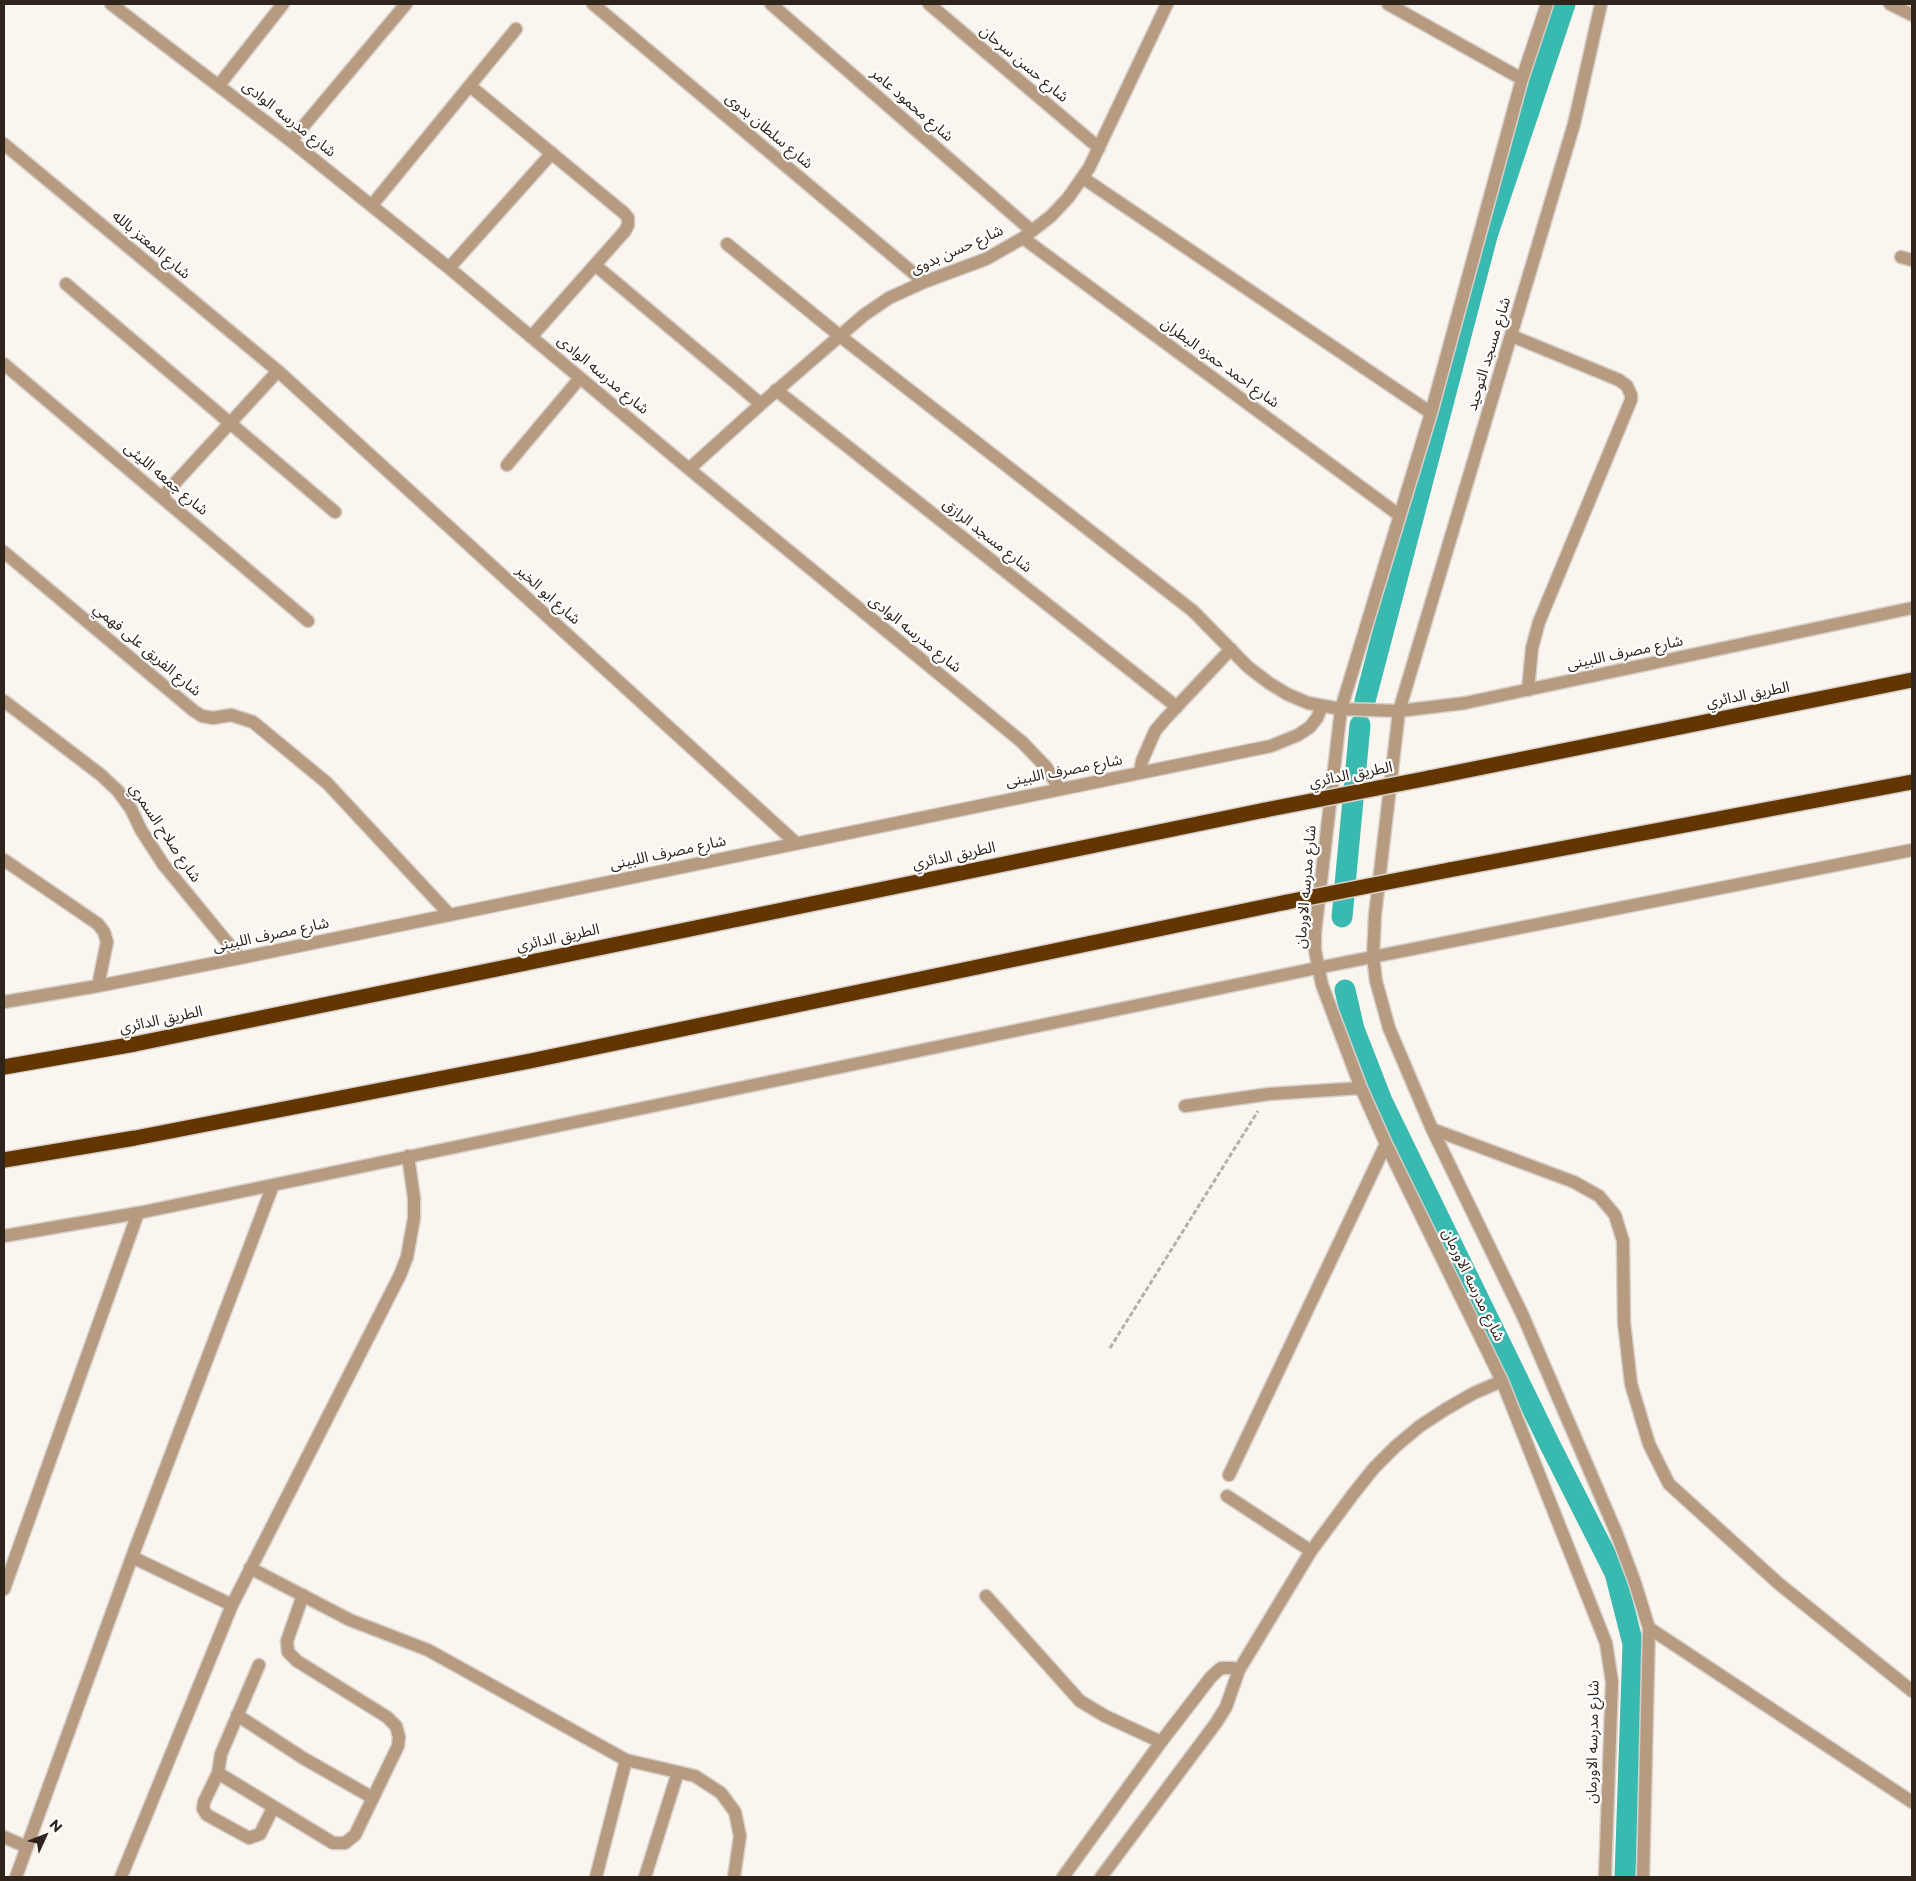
<!DOCTYPE html>
<html>
<head>
<meta charset="utf-8">
<style>
  body { margin:0 }
  #map { position:relative; width:1916px; height:1881px; overflow:hidden; background:#fbf5f0; font-family:Montserrat,sans-serif }
  canvas { display:block }
  .frame { position:absolute; inset:0; border:5px solid #2f251c; pointer-events:none }
  .north { position:absolute; left:20px; top:1811px; width:50px; height:50px; -webkit-text-stroke:4px #fff; paint-order:stroke; rotate:47deg; font-size:14px; font-weight:700; line-height:20px; text-align:center; color:#2f251c }
  .north::after { content:''; display:block; margin:auto; width:18px; height:22px; background:#2f251c; clip-path:polygon(50% 0,100% 100%,50% 72%,0 100%) }
</style>
</head>
<body>
<div id="map">
<canvas width="1916" height="1881"></canvas>
<div class="frame"></div>
<div class="north">N</div>
</div>
<script>
const g = document.querySelector('canvas').getContext('2d');
g.lineJoin = 'round';
const shape = rows => new Path2D(rows.map(r => 'M' + r).join(''));
function strokePath(path, color, width, dash) { g.strokeStyle = color; g.lineWidth = width; g.lineCap = dash ? 'butt' : 'round'; g.setLineDash(dash || []); g.stroke(path); }
function drawText(font, color, halo, rows, align = 'center') {
  g.font = font + ' Montserrat,"Noto Sans Arabic",sans-serif'; g.lineWidth = 4.5; g.setLineDash([]); g.textBaseline = 'middle'; g.strokeStyle = halo; g.fillStyle = color; for (const [text, x, y, turn = 0] of rows) {
    g.save(); g.translate(x, y); g.rotate((+turn || 0) * Math.PI / 180); g.textAlign = isNaN(turn) ? turn : align; if (halo) g.strokeText(text, 0, 0); g.fillText(text, 0, 0); g.restore();
  }
}
strokePath(shape([
  [1365,701,1487,236,1565,4],
  [1342,917,1360,725],
  [1345,990,1354,1029,1382,1101,1550,1445,1615,1573,1633,1644,1625,1877]
]), '#39bab0', 21);
const street = shape([
  [111,4,291,141,449,268,689,469,1022,742,1046,767,1059,788],
  [593,4,924,282],
  [771,4,1032,231],
  [929,4,1099,148],
  [1388,4,1522,79],
  [1547,4,1522,79,1431,413,1341,709,1315,933,1315,950,1322,985,1361,1088,1386,1144,1502,1381,1606,1643,1612,1682,1605,1877],
  [1601,4,1574,124,1399,711,1375,915,1373,956,1376,981,1389,1028,1432,1129,1523,1316,1616,1532,1634,1580,1649,1628,1643,1877],
  [1890,4,1912,15],
  [219,85,283,4],
  [470,86,624,213,628,218,628,225,625,231,531,337],
  [291,141,406,4],
  [4,144,278,371,796,843],
  [1083,178,1431,413],
  [372,205,516,29],
  [1023,238,1399,515],
  [727,244,840,336,1193,611,1248,667,1269,683,1287,694,1308,703,1341,709,1399,711,1465,703,1912,608],
  [1901,257,1912,260],
  [595,265,761,404],
  [449,268,552,153],
  [66,284,335,512],
  [1512,336,1619,380,1627,386,1631,395,1631,400,1539,622,1532,648,1528,690],
  [4,364,308,621],
  [776,390,1177,707],
  [507,465,580,378],
  [689,469,761,404,864,315,889,298,924,282,986,259,1023,238,1051,216,1068,198,1089,168,1167,4],
  [162,497,278,371],
  [4,552,194,711,202,716,213,718,231,715,253,722,327,783,450,915],
  [4,701,101,775,118,791,131,809,141,830,163,864,240,958],
  [1140,772,1142,761,1155,731,1166,718,1231,649],
  [4,860,98,924,104,932,107,942,98,986],
  [4,1002,98,986,240,958,1271,746,1298,735,1310,727,1317,718,1322,706],
  [1185,1106,1269,1094,1361,1088],
  [1432,1129,1574,1182,1599,1196,1615,1215,1623,1241,1624,1322,1631,1384,1649,1444,1669,1484,1778,1583,1912,1691],
  [4,1236,138,1213,1317,968,1912,850],
  [1229,1475,1386,1144],
  [1227,1496,1311,1551],
  [132,1557,232,1605],
  [250,1568,350,1620,428,1650,626,1760,695,1776,721,1793,735,1812,740,1836,734,1877],
  [4,1589,138,1213],
  [986,1596,1080,1701,1105,1716,1161,1742],
  [1649,1628,1912,1802],
  [259,1665,221,1754,218,1773,204,1802,203,1809,207,1815,249,1838,260,1834,273,1808],
  [237,1715,303,1758,373,1798],
  [218,1773,333,1843,345,1843,355,1835,398,1746,399,1737,396,1726,387,1717,297,1661,288,1652,287,1641,303,1595],
  [4,1837,27,1847],
  [16,1877,132,1557,273,1185],
  [121,1877,232,1605,400,1275,407,1257,414,1218,414,1198,408,1156],
  [596,1877,626,1760],
  [645,1877,678,1772],
  [1063,1877,1161,1742,1211,1677,1221,1668,1233,1668,1239,1670],
  [1101,1877,1216,1723,1226,1707,1239,1670,1311,1551,1354,1493,1374,1468,1396,1446,1420,1426,1446,1409,1474,1393,1502,1381]
]);
const highway = shape([
  [1429,778,1912,680],
  [1449,870,1912,782],
  [4,1067,135,1044,1265,810],
  [4,1160,135,1138,530,1061,1287,902]
]);
strokePath(street, '#d6d0ca', 15);
strokePath(highway, '#d6d0ca', 18);
strokePath(shape([
  [1110,1348,1258,1111]
]), '#b6afa9', 3, [5, 2.5]);
strokePath(street, '#b79b81', 12);
strokePath(highway, '#633600', 15);
const highwayBridge = shape([
  [1265,810,1429,778],
  [1287,902,1449,870]
]);
strokePath(highwayBridge, '#d6d0ca', 18, []);
strokePath(highwayBridge, '#633600', 15);
drawText('15px', '#2f251c', '#fff', [
  ["شارع حسن سرحان",1024,64,40],
  ["شارع محمود عامر",912,105,41],
  ["شارع مدرسه الوادى",289,119,38],
  ["شارع سلطان بدوى",769,131,40],
  ["شارع المعتز بالله",151,245,40],
  ["شارع حسن بدوى",957,250,-24],
  ["شارع مسجد التوحيد",1489,354,-73],
  ["شارع احمد حمزه البطران",1220,363,36],
  ["شارع مدرسه الوادى",603,375,40],
  ["شارع جمعه الليثى",166,479,40],
  ["شارع مسجد الرازق",987,536,38],
  ["شارع ابو الخير",548,595,42],
  ["شارع مدرسه الوادى",915,634,39],
  ["شارع الفريق على فهمي",147,650,40],
  ["شارع مصرف اللبينى",1625,653,-12],
  ["الطريق الدائري",1748,695,-11],
  ["شارع مصرف اللبينى",1064,771,-11],
  ["الطريق الدائري",1351,775,-11],
  ["شارع صلاح السمري",165,833,56],
  ["شارع مصرف اللبينى",668,853,-12],
  ["الطريق الدائري",954,856,-12],
  ["شارع مدرسه الاورمان",1306,887,-85],
  ["شارع مصرف اللبينى",271,935,-12],
  ["الطريق الدائري",558,938,-12],
  ["الطريق الدائري",161,1020,-12],
  ["شارع مدرسه الاورمان",1473,1285,64],
  ["شارع مدرسه الاورمان",1593,1742,-89]
]);
</script>
</body>
</html>
